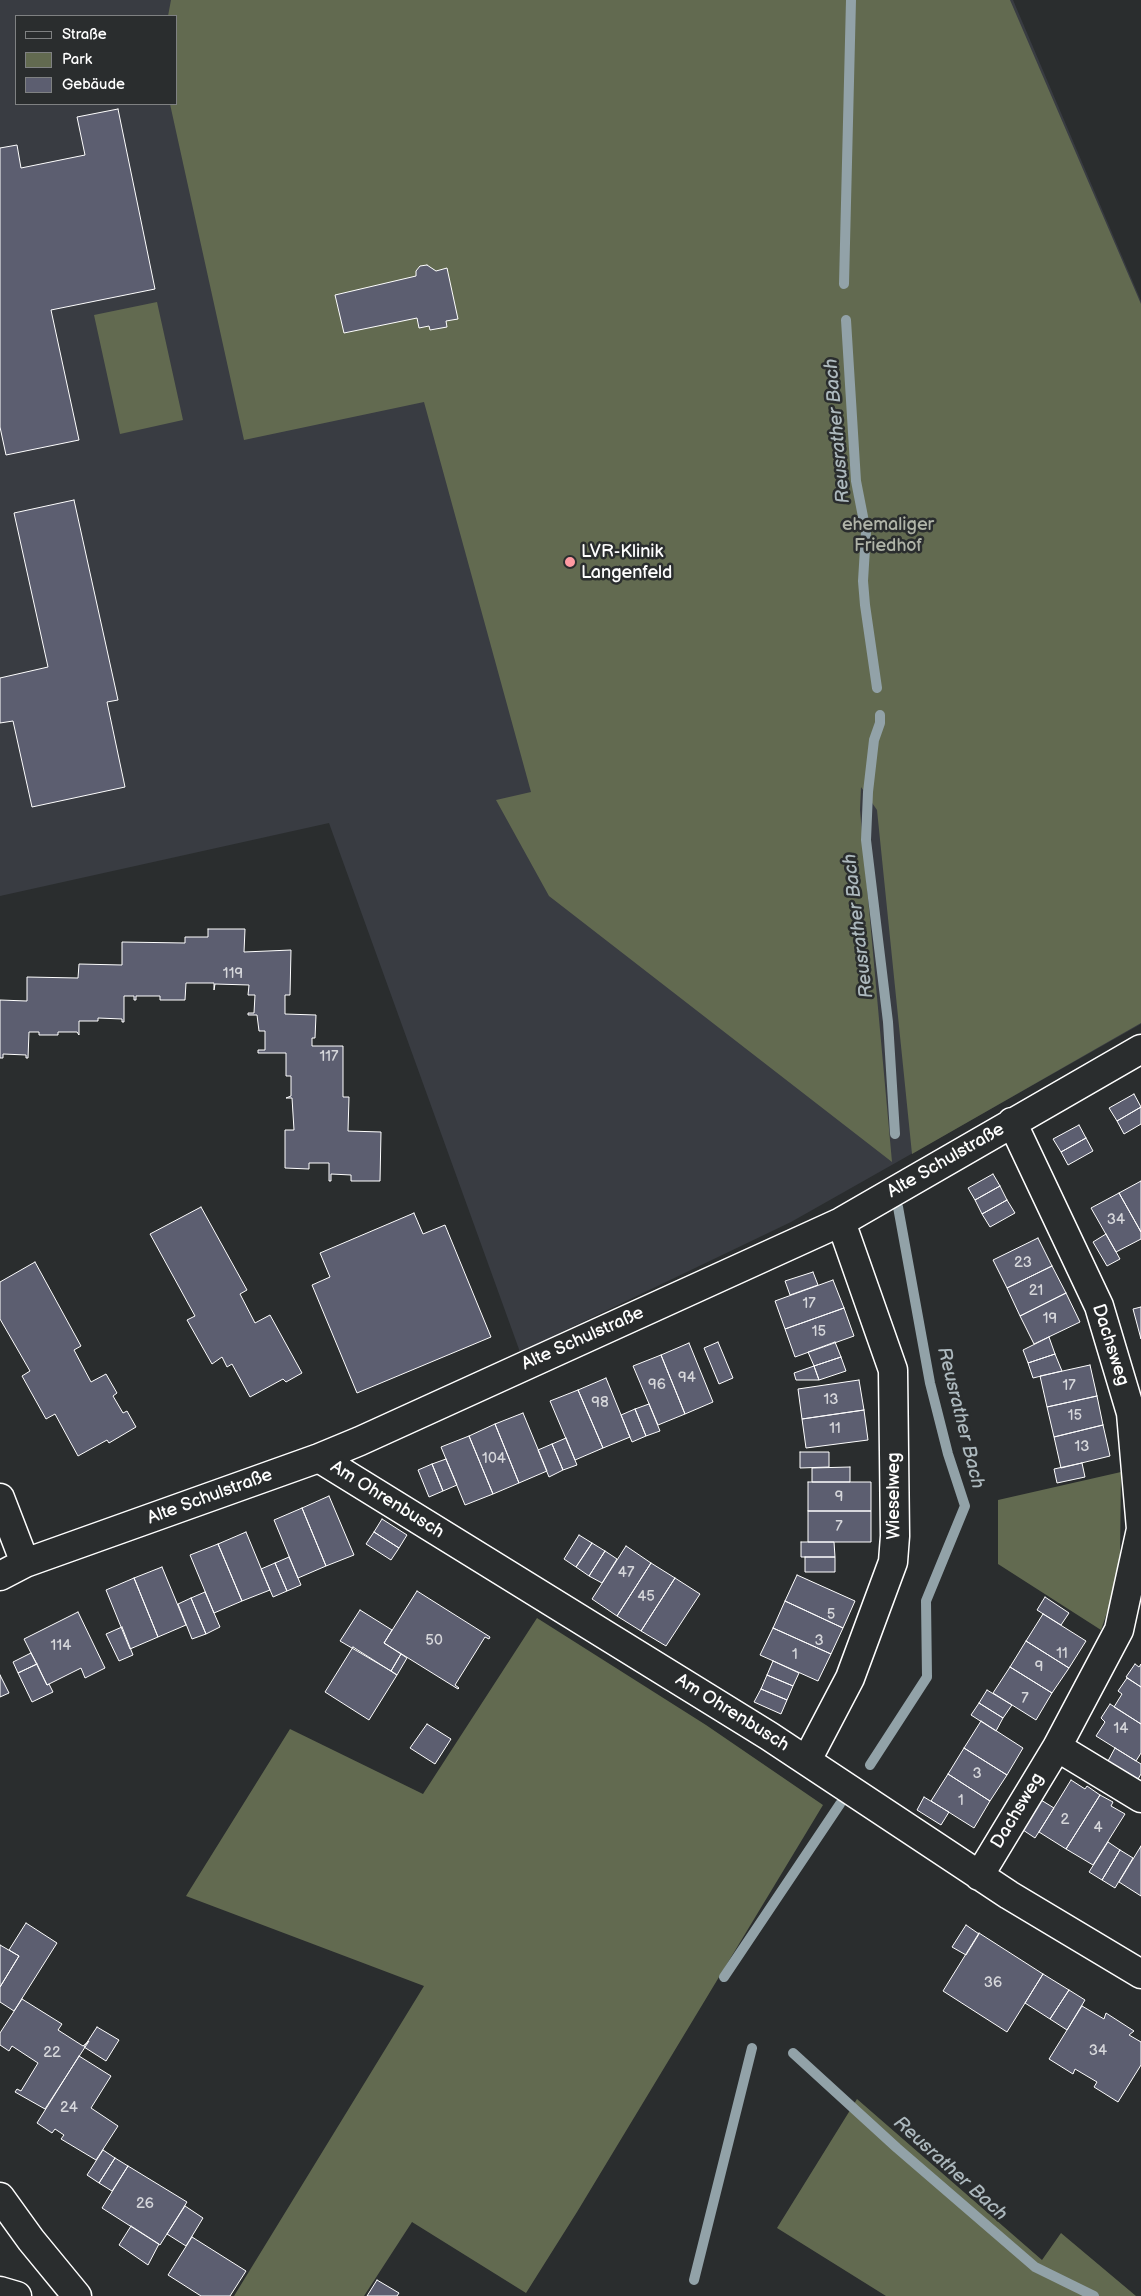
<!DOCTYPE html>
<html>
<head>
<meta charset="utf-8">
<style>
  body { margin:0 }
  #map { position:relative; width:1141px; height:2296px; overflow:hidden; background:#2a2d2e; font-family:"Balsamiq Sans",sans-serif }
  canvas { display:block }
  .legend { position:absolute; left:15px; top:15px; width:162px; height:90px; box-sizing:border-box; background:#2a2d2e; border:1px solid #7f8182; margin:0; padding:6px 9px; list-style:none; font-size:15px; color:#fff }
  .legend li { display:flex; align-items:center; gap:10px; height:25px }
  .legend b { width:25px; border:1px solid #7f8182 }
</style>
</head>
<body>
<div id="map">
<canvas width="1141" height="2296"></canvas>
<ul class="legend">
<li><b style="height:6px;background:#2a2d2e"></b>Straße</li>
<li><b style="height:14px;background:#626a50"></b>Park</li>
<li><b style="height:14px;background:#5c5e70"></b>Gebäude</li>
</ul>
</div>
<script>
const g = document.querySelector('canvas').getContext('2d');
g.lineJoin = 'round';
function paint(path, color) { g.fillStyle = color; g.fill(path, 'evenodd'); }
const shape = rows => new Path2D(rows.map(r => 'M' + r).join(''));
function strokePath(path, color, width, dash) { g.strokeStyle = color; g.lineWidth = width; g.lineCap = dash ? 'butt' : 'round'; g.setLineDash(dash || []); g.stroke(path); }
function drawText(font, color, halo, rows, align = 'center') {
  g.font = font + ' "Balsamiq Sans",sans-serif'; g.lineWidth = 5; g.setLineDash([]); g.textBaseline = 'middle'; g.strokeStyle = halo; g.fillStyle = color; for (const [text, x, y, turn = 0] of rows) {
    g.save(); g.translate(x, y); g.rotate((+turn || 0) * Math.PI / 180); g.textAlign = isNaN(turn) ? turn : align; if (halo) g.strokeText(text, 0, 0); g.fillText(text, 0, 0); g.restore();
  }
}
paint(shape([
  [0,0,1013,0,1141,301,1141,1024,791,1222,520,1352,329,823,0,896],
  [16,16,176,16,176,104,16,104]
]), '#393c42');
paint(shape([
  [171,0,1010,0,1141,304,1141,1023,912,1154,877,810,861,787,860,810,892,1162,549,896,496,800,531,792,424,402,244,440,170,104,176,104,176,16,168,16],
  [157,302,183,420,120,434,94,315],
  [1121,1472,1120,1556,1113,1595,1101,1630,998,1564,998,1500],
  [537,1618,706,1725,823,1805,577,2212,526,2293,412,2222,364,2296,234,2296,424,1986,186,1896,290,1729,423,1794],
  [857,2099,1042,2260,1061,2233,1136,2296,886,2296,777,2228]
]), '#626a50');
strokePath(shape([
  [844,284,851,0],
  [846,320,856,481,866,532,863,581,865,605,877,688],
  [880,715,880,723,874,740,868,792,866,840,888,1022,895,1134],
  [870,1765,927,1677,926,1601,965,1506,948,1454,930,1383,898,1207],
  [724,1977,840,1804],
  [793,2053,897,2148,1035,2267,1094,2296],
  [694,2280,752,2048]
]), '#92a2a8', 10);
const building = shape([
  [118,109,155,289,51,310,79,440,6,455,0,427,0,148,17,145,21,168,85,155,77,117,118,109],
  [427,265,436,271,447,268,458,319,446,321,447,327,430,330,429,326,419,328,417,318,344,333,335,295,416,276,416,271,420,266,427,265],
  [74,500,118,700,107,702,125,787,32,807,13,721,0,723,0,678,48,667,14,513,74,500],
  [208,929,245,929,244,952,291,950,290,995,285,995,285,1014,316,1015,315,1038,312,1038,312,1046,343,1046,343,1097,349,1097,348,1131,381,1132,380,1181,351,1181,351,1175,331,1174,331,1181,329,1181,329,1163,309,1163,309,1169,285,1168,285,1130,294,1130,292,1098,286,1098,291,1096,291,1076,286,1076,286,1053,258,1053,258,1050,265,1050,265,1031,259,1031,257,1015,248,1015,248,1013,254,1013,255,995,248,995,249,985,215,984,214,990,214,983,186,983,185,1000,160,1000,160,996,136,996,136,1000,134,1000,134,996,124,996,124,1022,122,1022,122,1019,98,1018,98,1021,79,1021,79,1035,77,1032,58,1032,58,1035,39,1035,39,1032,29,1032,28,1058,26,1058,26,1055,3,1054,3,1058,0,1058,0,1000,27,1001,27,977,78,978,79,964,122,965,122,942,185,943,185,937,208,937,208,929],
  [1134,1094,1141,1107,1117,1121,1109,1108,1134,1094],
  [1141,1107,1141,1124,1124,1134,1117,1121,1141,1107],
  [1079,1125,1086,1138,1061,1152,1053,1139,1079,1125],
  [1086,1138,1093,1151,1068,1165,1061,1152,1086,1138],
  [993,1174,1000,1186,975,1200,968,1188,993,1174],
  [1141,1181,1141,1232,1119,1193,1141,1181],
  [1000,1186,1007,1200,982,1214,975,1200,1000,1186],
  [1119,1193,1141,1232,1141,1239,1116,1252,1091,1208,1119,1193],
  [1007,1200,1015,1213,990,1227,982,1214,1007,1200],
  [201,1207,247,1290,240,1294,255,1323,270,1315,302,1373,286,1382,283,1379,250,1397,232,1364,227,1367,222,1357,212,1364,187,1320,195,1316,150,1234,201,1207],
  [414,1213,423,1234,445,1225,491,1337,357,1393,312,1285,330,1277,320,1253,414,1213],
  [1106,1234,1120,1259,1107,1266,1093,1242,1106,1234],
  [1038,1238,1052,1266,1007,1288,993,1260,1038,1238],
  [35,1262,81,1346,74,1350,91,1382,106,1374,117,1393,113,1396,123,1413,127,1411,136,1427,109,1443,107,1440,78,1456,55,1414,46,1419,22,1376,30,1371,0,1319,0,1282,35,1262],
  [1052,1266,1066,1293,1020,1316,1007,1288,1052,1266],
  [813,1272,818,1285,790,1295,785,1281,813,1272],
  [833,1280,844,1308,785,1329,775,1301,833,1280],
  [1066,1293,1080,1322,1034,1344,1020,1316,1066,1293],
  [1141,1307,1141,1339,1133,1309,1141,1307],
  [844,1308,854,1336,795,1357,785,1329,844,1308],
  [1049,1337,1055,1354,1028,1363,1023,1350,1049,1337],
  [718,1342,733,1378,719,1384,704,1348,718,1342],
  [835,1342,841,1357,814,1366,808,1352,835,1342],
  [689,1343,713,1402,685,1414,661,1355,689,1343],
  [1055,1354,1062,1371,1033,1378,1028,1363,1055,1354],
  [661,1355,685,1414,658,1425,633,1366,661,1355],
  [841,1357,846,1371,819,1380,814,1366,841,1357],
  [1090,1365,1097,1396,1047,1407,1040,1376,1090,1365],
  [814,1366,819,1380,796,1380,794,1373,814,1366],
  [606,1378,630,1437,603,1448,578,1390,606,1378],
  [859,1380,864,1410,802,1419,798,1389,859,1380],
  [578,1390,603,1448,575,1460,550,1401,578,1390],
  [1097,1396,1103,1425,1054,1437,1047,1407,1097,1396],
  [649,1404,660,1431,646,1436,635,1409,649,1404],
  [635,1409,646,1436,632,1442,621,1415,635,1409],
  [864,1410,868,1440,806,1448,802,1419,864,1410],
  [523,1413,547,1471,519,1483,495,1424,523,1413],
  [495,1424,519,1483,493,1494,469,1436,495,1424],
  [1103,1425,1110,1456,1061,1468,1054,1437,1103,1425],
  [469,1436,493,1494,465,1505,441,1447,469,1436],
  [566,1438,577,1465,563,1470,552,1444,566,1438],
  [552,1444,563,1470,549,1477,538,1450,552,1444],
  [800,1452,829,1452,829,1467,800,1468,800,1452],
  [446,1459,457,1485,443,1491,432,1464,446,1459],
  [1082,1463,1085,1477,1057,1483,1054,1469,1082,1463],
  [432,1464,443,1491,429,1497,418,1470,432,1464],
  [850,1467,850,1482,812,1482,812,1468,850,1467],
  [808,1482,871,1482,871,1511,808,1511,808,1482],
  [329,1496,354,1555,326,1566,302,1508,329,1496],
  [302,1508,326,1566,298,1578,274,1520,302,1508],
  [808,1511,871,1511,871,1542,808,1542,808,1511],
  [382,1519,407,1535,399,1548,374,1532,382,1519],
  [246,1532,270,1590,242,1601,218,1544,246,1532],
  [374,1532,399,1548,391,1560,366,1544,374,1532],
  [579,1535,592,1543,576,1567,564,1559,579,1535],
  [801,1542,834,1542,835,1557,801,1557,801,1542],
  [592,1543,605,1551,589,1576,576,1567,592,1543],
  [218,1544,242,1601,214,1613,190,1555,218,1544],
  [626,1546,651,1563,617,1616,592,1599,626,1546],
  [605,1551,617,1559,602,1583,589,1576,605,1551],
  [289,1557,301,1585,287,1591,275,1563,289,1557],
  [805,1557,835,1557,835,1572,805,1572,805,1557],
  [275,1563,287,1591,273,1597,261,1569,275,1563],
  [651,1563,675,1578,641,1631,617,1616,651,1563],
  [162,1567,186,1625,158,1637,134,1578,162,1567],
  [797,1575,855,1601,843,1628,785,1601,797,1575],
  [134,1578,158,1637,130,1649,106,1590,134,1578],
  [675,1578,700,1594,666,1646,641,1631,675,1578],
  [417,1591,490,1637,489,1639,485,1637,455,1685,459,1688,458,1689,384,1643,417,1591],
  [205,1592,220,1627,206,1634,191,1598,205,1592],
  [1045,1597,1069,1613,1061,1625,1037,1610,1045,1597],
  [191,1598,206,1634,192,1639,178,1604,191,1598],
  [785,1601,843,1628,831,1654,773,1628,785,1601],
  [360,1610,392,1630,384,1643,401,1654,391,1671,340,1641,360,1610],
  [78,1612,105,1668,85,1678,81,1668,47,1685,24,1639,78,1612],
  [1043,1614,1086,1641,1069,1668,1026,1641,1043,1614],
  [122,1627,133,1655,119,1661,106,1634,122,1627],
  [773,1628,831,1654,818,1681,760,1655,773,1628],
  [1026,1641,1069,1668,1052,1693,1010,1667,1026,1641],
  [353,1647,397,1675,369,1720,325,1692,353,1647],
  [31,1653,37,1664,18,1673,13,1662,31,1653],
  [401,1654,407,1658,397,1675,391,1671,401,1654],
  [773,1661,799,1673,793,1686,767,1675,773,1661],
  [37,1664,47,1685,49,1684,53,1692,32,1702,18,1673,37,1664],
  [1135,1664,1139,1667,1141,1664,1141,1687,1126,1677,1135,1664],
  [1010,1667,1052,1693,1036,1720,993,1693,1010,1667],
  [0,1675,9,1693,0,1697,0,1675],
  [767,1675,793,1686,787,1700,761,1689,767,1675],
  [1127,1678,1141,1687,1141,1724,1114,1707,1122,1694,1118,1691,1127,1678],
  [761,1689,787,1700,781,1714,754,1702,761,1689],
  [987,1690,1012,1705,1003,1718,979,1703,987,1690],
  [979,1703,1003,1718,996,1731,971,1715,979,1703],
  [1110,1704,1141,1724,1141,1753,1136,1761,1096,1736,1105,1722,1101,1718,1110,1704],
  [981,1721,1023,1748,1007,1775,964,1748,981,1721],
  [427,1724,451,1739,435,1764,410,1748,427,1724],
  [964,1748,1007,1775,990,1801,948,1774,964,1748],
  [1115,1748,1141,1764,1141,1774,1138,1779,1108,1761,1115,1748],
  [948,1774,990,1801,974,1828,931,1801,948,1774],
  [1071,1780,1085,1789,1087,1786,1100,1795,1066,1849,1039,1832,1071,1780],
  [1100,1795,1113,1802,1111,1806,1125,1814,1093,1865,1066,1849,1100,1795],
  [924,1797,949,1812,941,1825,917,1810,924,1797],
  [1041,1800,1054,1808,1035,1838,1023,1830,1041,1800],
  [1108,1842,1120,1850,1102,1880,1089,1872,1108,1842],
  [1141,1846,1141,1896,1119,1882,1141,1846],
  [1120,1850,1133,1858,1115,1888,1102,1880,1120,1850],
  [26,1923,57,1943,14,2011,0,2002,0,1987,19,1956,9,1950,26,1923],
  [966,1925,979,1934,966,1955,952,1947,966,1925],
  [979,1933,1043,1974,1007,2032,943,1991,979,1933],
  [0,1945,19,1956,0,1987,0,1945],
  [1043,1974,1069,1990,1050,2019,1025,2003,1043,1974],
  [1069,1990,1085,2000,1067,2030,1050,2019,1069,1990],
  [22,1999,62,2024,58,2030,83,2046,89,2041,45,2109,15,2092,17,2089,21,2091,38,2063,12,2046,9,2051,0,2045,0,2033,22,1999],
  [1082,2006,1104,2019,1106,2013,1134,2031,1129,2035,1141,2042,1141,2065,1118,2102,1094,2087,1097,2082,1075,2069,1073,2074,1049,2059,1082,2006],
  [97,2027,119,2040,106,2061,84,2047,97,2027],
  [79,2056,111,2076,91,2108,118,2126,96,2160,61,2139,64,2135,55,2129,52,2133,37,2123,79,2056],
  [103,2150,115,2158,99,2183,87,2175,103,2150],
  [115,2158,128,2166,112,2191,99,2183,115,2158],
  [128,2166,187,2202,160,2245,102,2208,128,2166],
  [185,2206,203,2218,186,2246,167,2234,185,2206],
  [131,2226,159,2244,148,2265,119,2245,131,2226],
  [192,2237,246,2271,230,2296,201,2296,168,2275,192,2237],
  [377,2280,399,2293,397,2296,367,2296,377,2280]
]);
paint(building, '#5c5e70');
strokePath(building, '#fff', 1);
const minor = shape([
  [319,1458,769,1736,1009,1895,1141,1974],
  [0,1498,25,1563],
  [0,1576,25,1563,319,1458,360,1441,841,1222,1141,1049],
  [1057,1747,1141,1798],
  [807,1760,850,1678,893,1562,895,1536,893,1370,841,1222],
  [979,1876,1057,1747,1119,1630,1141,1529,1131,1413,1099,1306,1012,1122],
  [0,2197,31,2240,77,2296],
  [0,2291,17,2296]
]);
strokePath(minor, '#fff', 31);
strokePath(minor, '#2a2d2e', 28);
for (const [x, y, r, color] of [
  [570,562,6,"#ff9aa2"]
]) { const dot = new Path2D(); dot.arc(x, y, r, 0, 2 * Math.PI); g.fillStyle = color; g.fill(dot); strokePath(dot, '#2a2d2e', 2); }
drawText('15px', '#d6d7db', null, [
  ["119",233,974],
  ["117",329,1057],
  ["34",1116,1220],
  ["23",1023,1263],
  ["21",1036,1291],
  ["17",809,1304],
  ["19",1050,1319],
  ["15",819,1332],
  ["94",687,1378],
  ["96",657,1385],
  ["17",1069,1386],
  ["13",831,1400],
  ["98",600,1403],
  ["15",1075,1416],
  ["11",835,1429],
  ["13",1082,1447],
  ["104",494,1459],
  ["9",839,1497],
  ["7",839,1527],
  ["47",626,1573],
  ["45",646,1597],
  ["5",831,1615],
  ["50",434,1641],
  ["3",819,1641],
  ["114",61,1646],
  ["11",1062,1654],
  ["1",795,1655],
  ["9",1039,1667],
  ["7",1025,1699],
  ["14",1121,1729],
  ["3",977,1774],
  ["1",961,1801],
  ["2",1065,1820],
  ["4",1098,1828],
  ["36",993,1983],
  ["34",1098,2051],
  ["22",52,2053],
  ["24",69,2108],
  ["26",145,2204]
]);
drawText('18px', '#b0b4a8', '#2a2d2e', [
  ["ehemaliger",888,525],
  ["Friedhof",888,546]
]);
drawText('18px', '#fff', '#2a2d2e', [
  ["LVR-Klinik",581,552],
  ["Langenfeld",581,573]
], 'left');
drawText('18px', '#fff', '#2a2d2e', [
  ["Alte Schulstraße",946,1161,-30],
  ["Alte Schulstraße",583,1339,-24],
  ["Dachsweg",1110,1345,72],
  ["Wieselweg",894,1496,-90],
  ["Alte Schulstraße",210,1497,-20],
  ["Am Ohrenbusch",387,1500,32],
  ["Am Ohrenbusch",732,1713,32],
  ["Dachsweg",1018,1811,-59]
]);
drawText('italic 19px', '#adb9be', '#2a2d2e', [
  ["Reusrather Bach",838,431,-95],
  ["Reusrather Bach",859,926,-97],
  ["Reusrather Bach",960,1418,76],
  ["Reusrather Bach",950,2169,42]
]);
</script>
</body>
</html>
